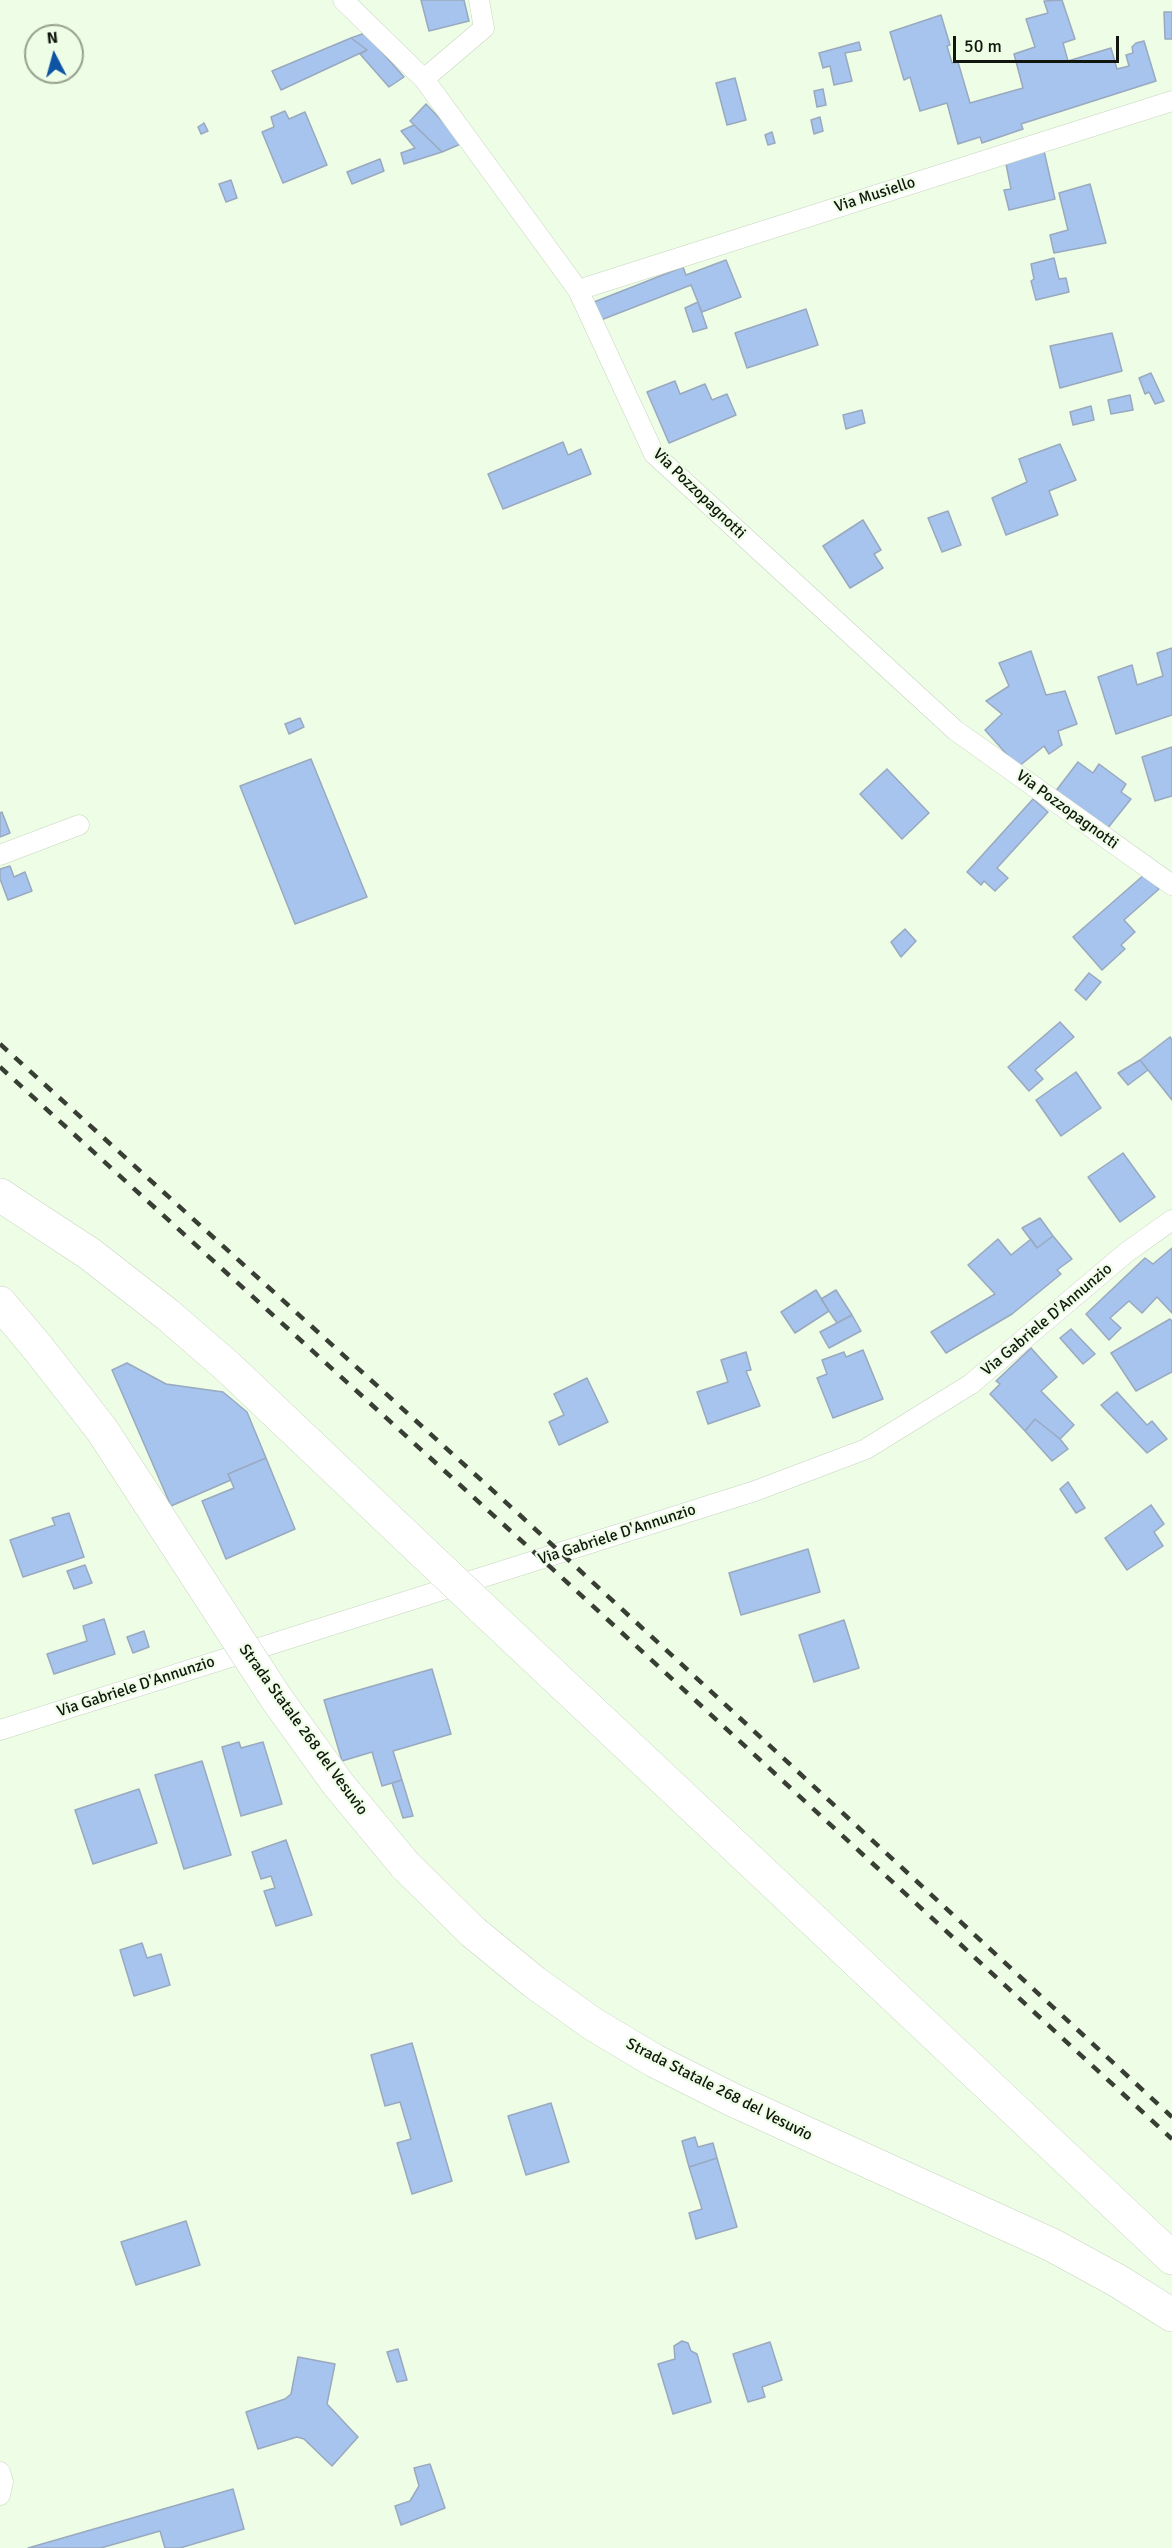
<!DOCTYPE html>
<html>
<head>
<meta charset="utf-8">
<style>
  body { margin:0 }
  #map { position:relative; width:1172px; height:2548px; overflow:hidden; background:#eefde5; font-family:Signika,sans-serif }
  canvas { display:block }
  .north { position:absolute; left:24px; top:24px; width:60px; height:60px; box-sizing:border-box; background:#eefde5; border:2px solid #96a18f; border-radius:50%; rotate:354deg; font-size:16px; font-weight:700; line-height:24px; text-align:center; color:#11160e }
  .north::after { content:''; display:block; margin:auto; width:21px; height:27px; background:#0e54a4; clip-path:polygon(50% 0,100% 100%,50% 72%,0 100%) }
  .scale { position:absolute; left:953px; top:36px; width:166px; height:27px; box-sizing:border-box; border:3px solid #11160e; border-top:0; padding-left:8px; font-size:18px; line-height:21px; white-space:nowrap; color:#11160e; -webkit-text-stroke:4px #eefde5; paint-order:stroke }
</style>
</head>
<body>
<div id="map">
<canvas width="1172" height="2548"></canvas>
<div class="north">N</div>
<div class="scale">50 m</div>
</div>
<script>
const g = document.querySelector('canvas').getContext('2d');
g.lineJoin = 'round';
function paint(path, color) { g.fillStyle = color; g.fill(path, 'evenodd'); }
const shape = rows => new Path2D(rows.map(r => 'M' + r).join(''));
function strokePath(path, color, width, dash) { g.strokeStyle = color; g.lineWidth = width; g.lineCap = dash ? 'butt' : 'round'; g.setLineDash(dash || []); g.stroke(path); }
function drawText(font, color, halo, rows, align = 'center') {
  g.font = font + ' Signika,sans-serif'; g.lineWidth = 4.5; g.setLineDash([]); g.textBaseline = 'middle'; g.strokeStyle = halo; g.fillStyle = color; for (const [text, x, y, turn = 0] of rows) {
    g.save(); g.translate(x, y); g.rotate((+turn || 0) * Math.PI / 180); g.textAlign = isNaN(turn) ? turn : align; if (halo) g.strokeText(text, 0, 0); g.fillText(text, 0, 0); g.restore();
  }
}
const building = shape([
  [421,0,464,0,469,21,429,31,421,0],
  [1062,0,1075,39,1063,43,1068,61,1111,48,1117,69,1129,66,1126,55,1133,53,1132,47,1136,43,1144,41,1156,81,1021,124,1023,129,982,143,980,137,958,144,947,103,920,111,910,77,904,80,890,32,941,15,950,45,947,46,952,63,958,62,970,103,1023,88,1014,54,1035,47,1026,19,1048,13,1044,1,1062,0],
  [1164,12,1172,12,1172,39,1165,39,1164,12],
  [365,33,404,77,389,87,360,54,367,50,351,38,365,33],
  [351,38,367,50,281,90,272,71,351,38],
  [859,42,861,50,845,53,852,81,834,85,830,66,823,68,819,53,859,42],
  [735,78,746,120,727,125,716,83,735,78],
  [823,89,826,105,817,107,814,91,823,89],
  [426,104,463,143,442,152,410,121,426,104],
  [285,111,289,119,305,112,327,165,283,183,262,132,274,127,271,117,285,111],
  [820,117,823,131,814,134,811,120,820,117],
  [204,123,208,131,201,134,198,127,204,123],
  [414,125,442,152,404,164,401,153,415,148,401,131,414,125],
  [772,132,775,143,768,145,765,135,772,132],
  [1042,142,1055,199,1009,210,1004,190,1011,189,1004,154,1042,142],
  [380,159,384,171,352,184,347,172,380,159],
  [231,180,237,198,226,202,219,184,231,180],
  [1090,184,1106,243,1054,253,1050,235,1068,230,1059,193,1090,184],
  [1054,258,1059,279,1066,278,1069,292,1036,300,1031,281,1034,279,1031,264,1054,258],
  [726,260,741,297,702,312,691,285,601,320,594,302,683,267,686,275,726,260],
  [698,302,707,328,693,332,685,308,698,302],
  [806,309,818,345,747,368,735,333,806,309],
  [1112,333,1122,371,1060,388,1050,346,1112,333],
  [1151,373,1164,401,1155,404,1149,392,1145,394,1139,378,1151,373],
  [675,381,680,394,705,384,712,400,727,394,736,415,669,443,647,392,675,381],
  [1130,395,1133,410,1111,414,1108,400,1130,395],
  [1091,406,1094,420,1073,425,1070,412,1091,406],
  [862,410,865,423,846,429,843,415,862,410],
  [563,442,568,455,581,449,591,474,503,509,488,474,563,442],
  [1060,444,1076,480,1049,491,1058,515,1006,535,992,498,1027,482,1019,459,1060,444],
  [948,511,961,545,942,552,928,518,948,511],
  [863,520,881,550,874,554,883,568,850,588,823,546,863,520],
  [1172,648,1172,715,1116,734,1098,677,1132,665,1137,685,1163,676,1157,653,1172,648],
  [1031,651,1046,695,1065,691,1077,724,1058,731,1062,745,1049,754,1044,746,1018,767,985,730,1002,714,986,701,1009,686,999,663,1031,651],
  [300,718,304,727,289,734,285,724,300,718],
  [1172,747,1172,796,1155,801,1142,757,1172,747],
  [311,759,367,897,295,924,240,786,311,759],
  [1078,762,1093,773,1099,764,1126,784,1121,792,1131,799,1107,829,1055,792,1078,762],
  [887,769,929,813,902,839,860,794,887,769],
  [1033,799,1048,812,997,868,1008,878,995,891,984,881,981,885,967,872,1033,799],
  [2,812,10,833,0,837,0,813,2,812],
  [10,866,14,877,25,872,32,891,8,900,0,879,0,869,10,866],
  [1145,874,1159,889,1124,920,1135,932,1121,945,1125,949,1102,970,1073,937,1145,874],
  [905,929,916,941,901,957,891,942,905,929],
  [1089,973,1101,982,1086,1000,1075,990,1089,973],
  [1060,1022,1074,1037,1035,1070,1043,1079,1029,1091,1008,1067,1060,1022],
  [1170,1037,1172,1040,1172,1100,1140,1060,1170,1037],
  [1140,1060,1148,1070,1128,1085,1118,1073,1140,1060],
  [1076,1072,1101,1108,1061,1136,1036,1100,1076,1072],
  [1123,1153,1155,1197,1120,1222,1088,1177,1123,1153],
  [1040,1218,1053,1236,1037,1248,1022,1228,1040,1218],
  [1053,1236,1072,1259,1057,1270,1061,1274,1012,1314,946,1353,931,1332,995,1294,968,1265,998,1239,1011,1255,1031,1239,1037,1248,1053,1236],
  [1172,1248,1172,1313,1157,1297,1142,1313,1129,1301,1110,1318,1121,1328,1109,1340,1086,1314,1145,1258,1153,1264,1172,1248],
  [816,1290,829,1311,795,1333,781,1312,816,1290],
  [836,1290,852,1315,837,1323,821,1299,836,1290],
  [852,1315,861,1331,829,1348,820,1332,852,1315],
  [1170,1319,1172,1321,1172,1372,1136,1391,1111,1353,1170,1319],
  [1071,1329,1095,1354,1083,1364,1060,1338,1071,1329],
  [1031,1348,1057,1377,1041,1391,1074,1425,1060,1439,1035,1419,1025,1431,990,1394,1000,1384,996,1381,1031,1348],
  [863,1350,883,1399,833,1418,817,1378,827,1374,822,1360,844,1352,846,1357,863,1350],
  [746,1352,751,1370,746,1371,760,1406,708,1424,697,1392,728,1382,721,1360,746,1352],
  [127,1363,166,1384,223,1392,247,1412,266,1458,228,1474,231,1480,171,1506,112,1370,127,1363],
  [587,1378,608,1422,559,1445,549,1422,564,1415,554,1394,587,1378],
  [1117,1392,1147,1425,1152,1421,1167,1439,1147,1453,1101,1405,1117,1392],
  [1035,1419,1060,1439,1068,1449,1052,1461,1025,1431,1035,1419],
  [266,1458,295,1529,226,1559,202,1501,234,1488,228,1474,266,1458],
  [1068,1482,1085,1508,1076,1513,1060,1489,1068,1482],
  [1151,1505,1164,1524,1154,1532,1163,1546,1127,1570,1105,1538,1151,1505],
  [69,1513,84,1557,23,1577,10,1540,55,1525,52,1518,69,1513],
  [808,1549,820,1592,741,1615,729,1573,808,1549],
  [85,1565,92,1583,74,1589,67,1571,85,1565],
  [104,1619,115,1654,54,1674,47,1654,87,1641,83,1626,104,1619],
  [844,1620,859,1668,814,1682,799,1635,844,1620],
  [144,1631,149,1647,133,1653,127,1637,144,1631],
  [432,1669,451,1734,393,1751,402,1780,382,1786,372,1752,342,1761,324,1700,432,1669],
  [239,1742,241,1748,263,1742,282,1804,241,1816,222,1747,239,1742],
  [202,1761,231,1855,184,1869,155,1775,202,1761],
  [402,1780,413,1816,403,1818,392,1783,402,1780],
  [139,1789,157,1843,93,1864,75,1810,139,1789],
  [286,1840,312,1915,276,1926,264,1891,275,1888,271,1876,261,1879,252,1852,286,1840],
  [142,1943,147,1958,161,1954,170,1985,134,1996,120,1950,142,1943],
  [412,2043,452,2181,412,2194,397,2143,411,2139,400,2102,385,2106,371,2055,412,2043],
  [551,2103,569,2162,526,2175,508,2116,551,2103],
  [695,2137,698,2147,713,2143,717,2158,689,2167,682,2141,695,2137],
  [717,2158,737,2227,696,2239,689,2213,702,2209,689,2167,717,2158],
  [186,2221,200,2265,136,2285,121,2242,186,2221],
  [682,2341,688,2343,691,2351,697,2354,711,2402,673,2414,658,2364,675,2359,674,2346,682,2341],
  [770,2342,782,2380,762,2387,765,2397,748,2402,733,2354,770,2342],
  [398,2349,407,2380,397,2382,387,2352,398,2349],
  [298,2357,335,2364,327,2404,358,2437,332,2466,304,2439,297,2437,258,2449,246,2412,285,2399,291,2394,298,2357],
  [430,2464,445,2508,401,2525,395,2506,410,2501,419,2486,414,2468,430,2464],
  [233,2489,244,2529,180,2548,165,2548,160,2531,101,2548,28,2548,233,2489]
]);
paint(building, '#a6c4ed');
strokePath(building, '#99a9bf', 1.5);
const minor = shape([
  [343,0,424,79,578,290,654,454,955,730,1172,885],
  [424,79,484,28,479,0],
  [578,290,1172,101],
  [0,855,79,825],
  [0,1730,755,1491,866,1449,971,1384,1127,1252,1172,1220],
  [0,2472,3,2482,0,2495]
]);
const trunk = shape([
  [0,1195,90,1254,168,1315,227,1366,425,1554],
  [0,1303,38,1348],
  [481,1607,1172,2258],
  [405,1865,473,1932,534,1982,593,2024,655,2061,733,2100,1052,2245,1118,2281,1172,2315]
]);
strokePath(minor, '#c6d5be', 21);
strokePath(trunk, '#c6d5be', 34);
strokePath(minor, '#fff', 20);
strokePath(trunk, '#fff', 33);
strokePath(shape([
  [0,1044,522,1517,1172,2117],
  [0,1067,558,1574,1172,2139]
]), '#383e34', 4.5, [10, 10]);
const trunkBridge = shape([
  [38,1348,102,1430,276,1698,338,1784,405,1865],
  [425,1554,481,1607]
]);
strokePath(trunkBridge, '#c6d5be', 34, []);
strokePath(trunkBridge, '#fff', 33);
drawText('16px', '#11160e', '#eefde5', [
  ["Via Musiello",875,195,-18],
  ["Via Pozzopagnotti",699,494,44],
  ["Via Pozzopagnotti",1067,810,36],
  ["Via Gabriele D'Annunzio",1047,1320,-40],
  ["Via Gabriele D'Annunzio",617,1535,-18],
  ["Via Gabriele D'Annunzio",136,1687,-18],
  ["Strada Statale 268 del Vesuvio",303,1730,54],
  ["Strada Statale 268 del Vesuvio",719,2090,27]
]);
</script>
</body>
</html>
